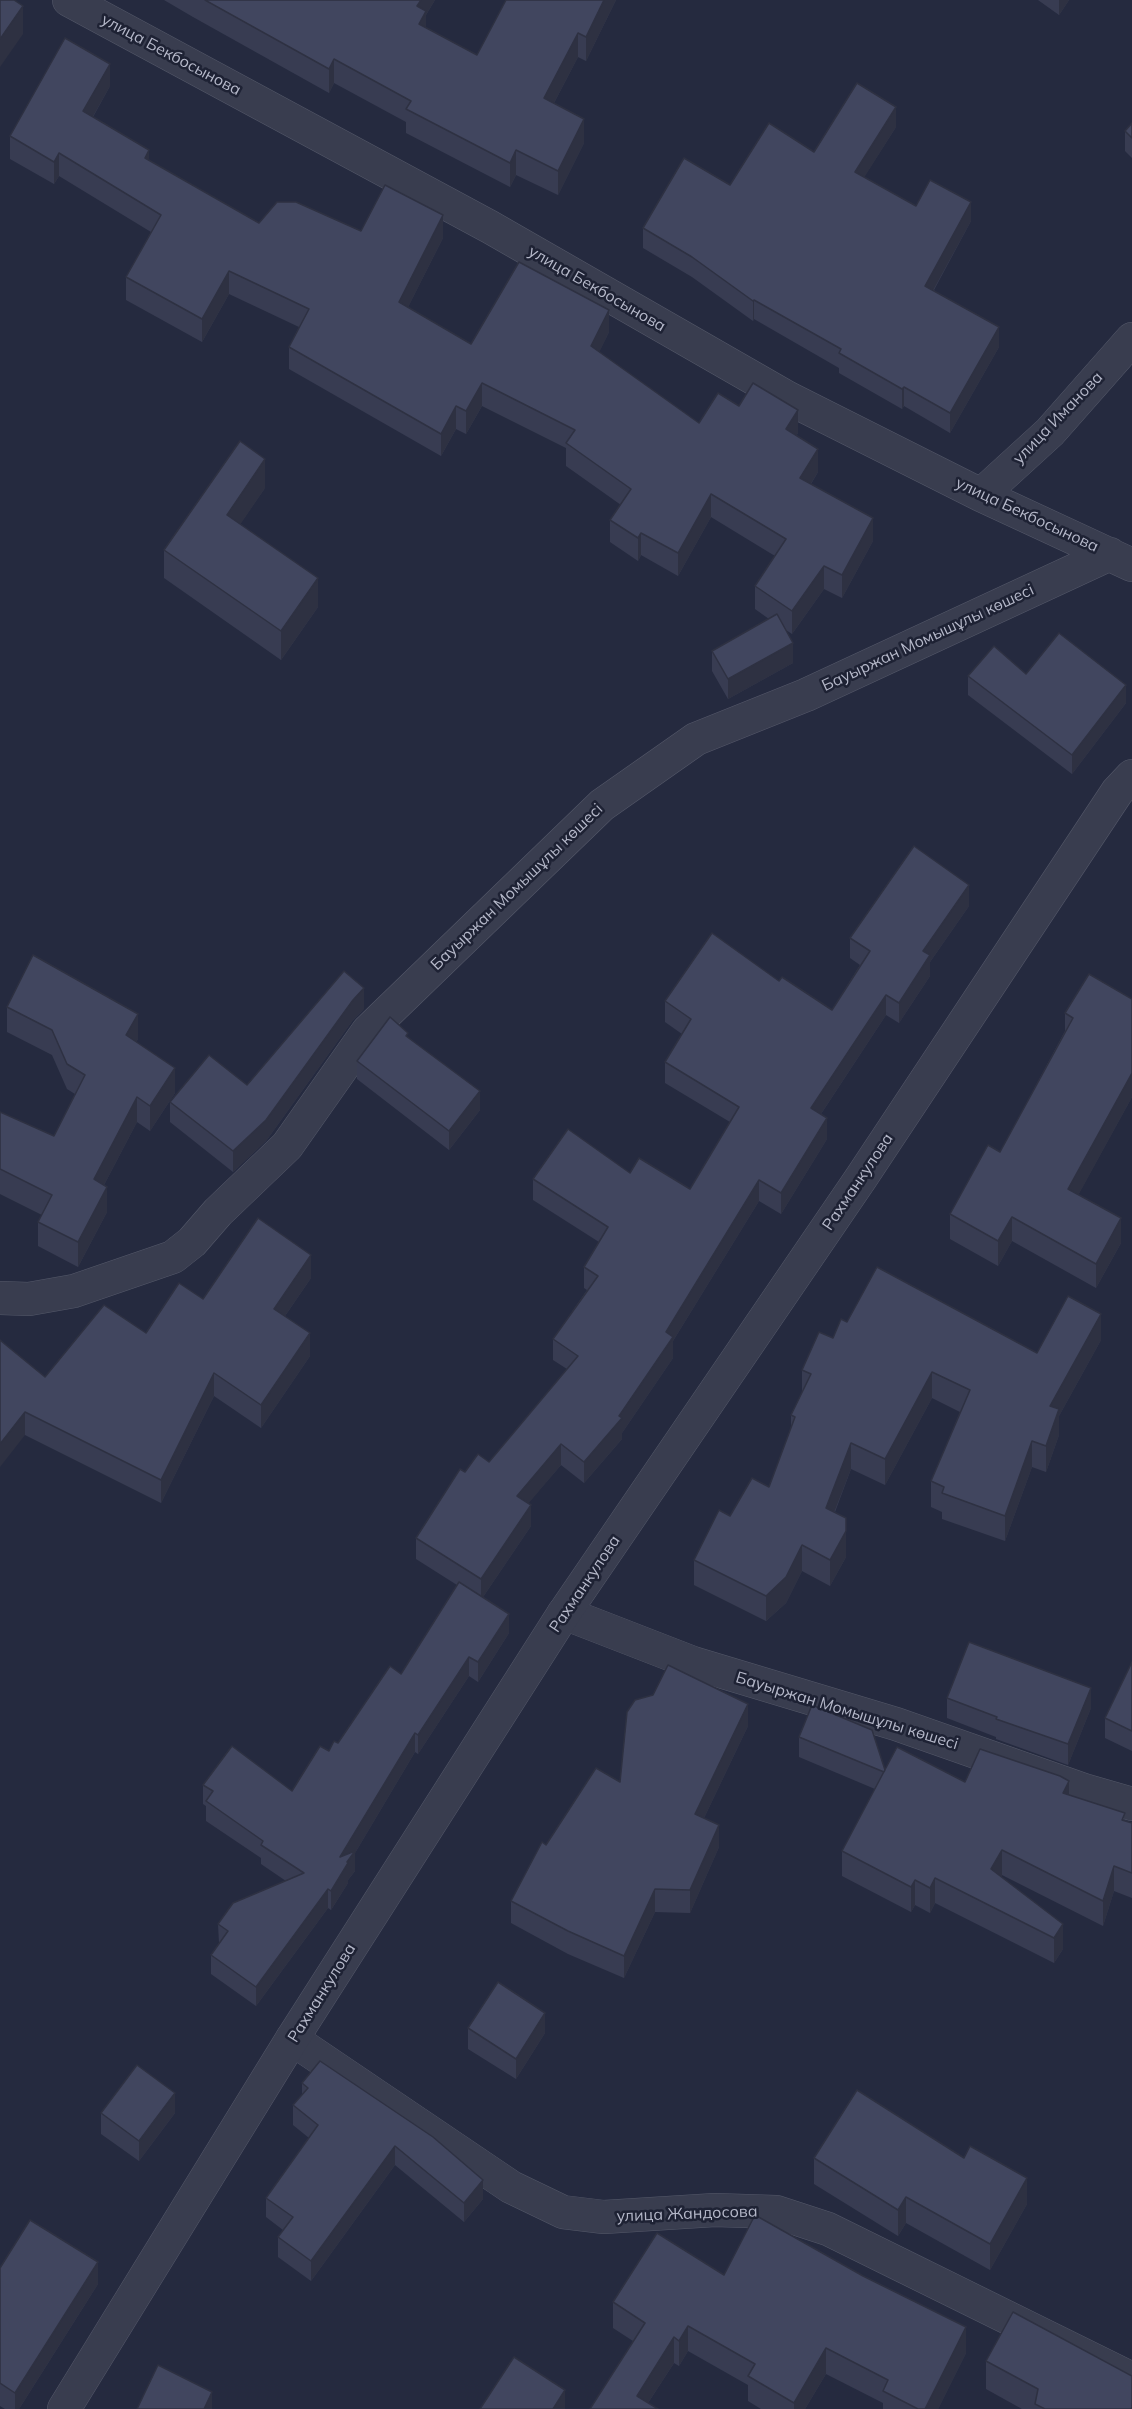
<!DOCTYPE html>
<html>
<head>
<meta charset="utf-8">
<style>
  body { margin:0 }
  canvas { display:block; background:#252a3f }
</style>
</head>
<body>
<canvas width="1132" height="2409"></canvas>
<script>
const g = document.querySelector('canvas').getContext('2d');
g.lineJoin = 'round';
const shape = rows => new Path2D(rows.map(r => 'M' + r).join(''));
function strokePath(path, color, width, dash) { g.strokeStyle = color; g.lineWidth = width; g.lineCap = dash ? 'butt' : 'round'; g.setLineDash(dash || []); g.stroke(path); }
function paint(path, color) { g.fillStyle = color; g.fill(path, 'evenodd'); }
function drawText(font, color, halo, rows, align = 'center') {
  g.font = font + ' Mulish,sans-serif'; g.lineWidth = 5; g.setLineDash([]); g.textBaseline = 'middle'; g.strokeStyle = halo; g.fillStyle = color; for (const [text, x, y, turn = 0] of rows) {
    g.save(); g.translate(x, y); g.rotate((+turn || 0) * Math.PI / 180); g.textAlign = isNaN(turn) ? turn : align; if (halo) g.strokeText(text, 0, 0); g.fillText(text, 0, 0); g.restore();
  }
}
const minor = shape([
  [69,0,490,227,788,398,981,495,1132,565],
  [981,495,1050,432,1132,339],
  [0,1298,29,1299,74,1291,173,1257,192,1242,218,1212,287,1146,368,1031,602,805,696,739,806,695,1110,554],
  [564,1613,693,1663,896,1724,1084,1790,1132,1804],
  [292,2039,511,2187,563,2212,604,2217,715,2210,776,2212,828,2229,1132,2379]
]);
const tertiary = shape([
  [64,2409,292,2039,564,1613,861,1178,1117,792,1132,776]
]);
strokePath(minor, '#545869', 34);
strokePath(tertiary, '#545869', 34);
strokePath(minor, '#393d4f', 33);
strokePath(tertiary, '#393d4f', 33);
paint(shape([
  [164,0,435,0,426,15,426,28,477,55,506,0,616,0,586,61,578,57,554,103,584,143,558,195,516,175,510,187,406,133,406,122,334,83,329,93,193,17],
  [1038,0,1069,0,1059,15],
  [110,86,93,117,149,160,259,223,443,238,408,307,471,344,609,332,599,352,699,423,739,406,798,433,796,436,818,472,811,484,873,541,842,598,824,589,792,634,786,630,793,663,728,699,712,671,712,651,769,619,755,609,755,586,775,556,711,517,678,576,641,555,638,561,610,542,610,520,621,505,566,466,566,448,482,406,466,434,456,429,441,456,289,369,289,347,299,327,229,294,202,342,126,300,126,277,151,232,59,176,54,184,10,159,10,136],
  [1132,123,1132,158,1125,151,1125,131],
  [896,127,864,177,916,206,971,221,934,290,999,347,950,433,904,406,902,409,839,373,839,368,754,319,753,321,692,277,643,248,643,228,730,185,814,152],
  [265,488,240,524,318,607,281,660,164,578,164,550],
  [1026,674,1126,703,1072,774,968,695,968,676],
  [969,906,930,962,930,976,899,1023,886,1015,821,1114,827,1139,781,1214,759,1201,673,1341,673,1358,622,1433,622,1439,584,1483,561,1465,528,1503,531,1526,483,1597,509,1633,478,1682,469,1676,418,1754,415,1752,355,1853,355,1871,348,1880,348,1883,331,1910,328,1908,256,2006,211,1974,211,1955,219,1943,218,1924,286,1881,261,1864,261,1858,206,1821,206,1806,203,1804,203,1785,292,1791,329,1751,338,1743,401,1674,457,1585,416,1559,416,1538,465,1472,489,1462,567,1369,553,1360,553,1339,587,1290,584,1288,584,1267,599,1242,533,1200,533,1179,630,1173,690,1189,730,1122,665,1083,665,1062,682,1034,665,1022,665,1001,779,981,832,1010,860,965,850,958,850,938],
  [1132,999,1132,1097,1078,1195,1121,1243,1096,1288,1012,1241,998,1266,950,1239,950,1214,1000,1152,1065,1031,1065,1013],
  [7,1007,138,1039,136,1042,175,1093,150,1131,137,1122,104,1185,107,1212,78,1267,38,1246,38,1222,42,1215,0,1194,0,1112,54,1136,75,1094,67,1089,52,1055,7,1032],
  [364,1009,353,1020,266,1141,233,1172,170,1122,170,1102,247,1085],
  [408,1037,480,1110,449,1150,357,1079,357,1061],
  [311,1278,285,1316,310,1356,261,1428,214,1396,161,1503,25,1435,0,1340,45,1377,146,1333,203,1299],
  [847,1322,1037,1353,1101,1340,1059,1416,1059,1435,1046,1472,1032,1467,1005,1541,942,1519,942,1512,931,1507,931,1481,960,1412,932,1398,885,1485,851,1469,835,1512,846,1557,830,1586,802,1571,786,1603,766,1621,694,1585,694,1560,730,1516,769,1487,791,1427,791,1415,802,1394,802,1370],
  [1132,1662,1132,1751,1105,1738,1105,1718],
  [947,1698,1091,1708,1068,1765,996,1739,996,1737,947,1718],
  [748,1726,704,1818,719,1847,690,1913,655,1912,624,1978,568,1954,511,1923,511,1901,546,1845,620,1782],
  [799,1737,885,1770,965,1782,1069,1795,1132,1823,1132,1898,1114,1891,1103,1926,1002,1875,1001,1877,1063,1949,1054,1963,935,1903,930,1913,915,1905,911,1912,842,1876,842,1851,875,1789,799,1757],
  [468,2028,545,2033,516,2079,468,2049],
  [302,2083,483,2199,464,2222,395,2165,311,2281,278,2257,278,2237,283,2230,266,2217,266,2198,309,2138,293,2125,293,2105,302,2095],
  [101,2113,175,2113,139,2161,101,2134],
  [814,2158,1027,2204,990,2270,906,2223,898,2236,814,2184],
  [0,2268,98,2284,19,2409,5,2409,0,2406],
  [724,2275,966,2353,938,2409,883,2409,883,2403,826,2374,805,2409,761,2409,748,2401,748,2385,688,2351,679,2366,674,2363,648,2403,590,2409,633,2341,613,2328,613,2302],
  [986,2361,1132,2409,1022,2409,986,2389]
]), '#383c52');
paint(shape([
  [421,0,435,0,426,15,426,35,419,49,417,6],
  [604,0,616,0,586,61,586,37],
  [1059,0,1069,0,1059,15],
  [23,6,23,34,0,67,0,39],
  [578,33,578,57,544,122,544,98],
  [334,59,334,83,329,93,329,69],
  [110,64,110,86,83,134,83,111],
  [896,107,896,127,855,192,855,172],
  [584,119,584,143,558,195,558,171],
  [149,150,149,173,145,158],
  [516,150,516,175,510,187,510,163],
  [59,153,59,176,54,184,54,162],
  [971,202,971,221,925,305,925,286],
  [443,215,443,238,399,325,399,302],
  [229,271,229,294,202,342,202,319],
  [754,300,754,319,753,321,753,301],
  [609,310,609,332,591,369,591,346],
  [999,327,999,347,950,433,950,413],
  [482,383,482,406,466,434,466,411],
  [904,387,904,406,902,409,902,389],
  [456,406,456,429,441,456,441,434],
  [798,410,798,433,786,452,786,429],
  [818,449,818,472,800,501,800,478],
  [265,459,265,488,227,544,227,515],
  [711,494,711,517,678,576,678,553],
  [873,518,873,541,842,598,842,575],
  [641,533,641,555,638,561,638,538],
  [824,566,824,589,792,634,792,611],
  [318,578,318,607,281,660,281,631],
  [793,643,793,663,728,699,728,679],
  [1126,685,1126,703,1072,774,1072,755],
  [969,885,969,906,930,962,930,976,899,1023,899,1003,923,951],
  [364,988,364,1009,353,1020,266,1141,233,1172,233,1151,353,1000],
  [886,995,886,1015,811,1129,811,1108],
  [138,1014,138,1039,126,1060,126,1035],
  [175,1068,175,1093,150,1131,150,1106],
  [1132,1073,1132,1097,1068,1214,1068,1189],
  [480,1091,480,1110,449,1150,449,1131],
  [137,1097,137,1122,94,1204,94,1179],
  [827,1118,827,1139,781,1214,781,1193],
  [759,1180,759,1201,673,1341,673,1358,622,1433,622,1439,584,1483,584,1462,619,1416,666,1332],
  [107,1187,107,1212,78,1267,78,1242],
  [1012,1217,1012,1241,998,1266,998,1241],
  [1121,1218,1121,1243,1096,1288,1096,1264],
  [311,1255,311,1278,274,1332,274,1309],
  [1101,1314,1101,1340,1059,1416,1059,1435,1046,1472,1046,1446,1050,1406],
  [310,1333,310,1356,261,1428,261,1405],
  [932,1372,932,1398,885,1485,885,1459],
  [214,1373,214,1396,161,1503,161,1480],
  [25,1412,25,1435,0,1467,0,1444],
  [1032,1441,1032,1467,1005,1541,1005,1516],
  [851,1443,851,1469,826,1533,826,1508],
  [561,1444,561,1465,517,1517,517,1496],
  [531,1505,531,1526,481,1600,481,1579],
  [846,1531,846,1557,830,1586,830,1560],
  [802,1545,802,1571,786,1603,766,1621,766,1596],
  [509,1614,509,1633,478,1682,478,1662],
  [469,1657,469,1676,418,1754,418,1735],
  [1091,1688,1091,1708,1068,1765,1068,1744],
  [748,1704,748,1726,695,1837,695,1814],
  [415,1733,415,1752,355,1853,355,1871,348,1880,348,1883,331,1910,331,1891,340,1857],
  [1069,1781,1069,1806,1063,1793],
  [719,1825,719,1847,690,1913,690,1890],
  [1002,1850,1002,1875,991,1894,991,1869],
  [1114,1866,1114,1891,1103,1926,1103,1901],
  [935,1878,935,1903,930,1913,930,1888],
  [915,1880,915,1905,911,1912,911,1887],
  [328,1889,328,1908,256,2006,256,1987],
  [655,1889,655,1912,624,1978,624,1956],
  [1063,1924,1063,1949,1054,1963,1054,1938],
  [545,2013,545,2033,516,2079,516,2059],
  [175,2093,175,2113,139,2161,139,2141],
  [395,2146,395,2165,311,2281,311,2261],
  [1027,2178,1027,2204,990,2270,990,2244],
  [483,2180,483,2199,464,2222,464,2203],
  [906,2197,906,2223,898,2236,898,2210],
  [98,2262,98,2284,19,2409,15,2409,15,2393],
  [688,2326,688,2351,679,2366,679,2341],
  [966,2327,966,2353,938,2409,925,2409],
  [674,2337,674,2363,644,2409,637,2396],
  [826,2348,826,2374,805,2409,794,2409,794,2403],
  [565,2390,565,2409,553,2409],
  [212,2392,212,2409,204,2409]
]), '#2e3142');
const building = shape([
  [0,0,14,0,23,6,0,39,0,0],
  [205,0,421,0,417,6,426,11,419,24,477,55,506,0,604,0,586,37,578,33,544,98,584,119,558,171,516,150,510,163,406,109,411,101,334,59,329,69,205,0],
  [65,38,110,64,83,111,149,150,145,158,259,223,277,202,296,202,361,231,385,185,443,215,399,302,471,344,519,262,609,310,591,346,699,423,718,393,739,406,753,383,798,410,786,429,818,449,800,478,873,518,842,575,824,566,792,611,755,586,786,539,711,494,678,553,641,533,638,538,610,520,631,489,566,443,575,430,482,383,466,411,456,406,441,434,289,347,309,309,229,271,202,319,126,277,161,215,59,153,54,162,10,136,65,38],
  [857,83,896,107,855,172,916,206,930,180,971,202,925,286,999,327,950,413,904,387,902,389,839,353,841,349,754,300,753,301,692,257,643,228,684,158,730,185,769,123,814,152,857,83],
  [1132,123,1132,138,1125,131,1132,123],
  [240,441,265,459,227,515,318,578,281,631,164,550,240,441],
  [777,614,793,643,728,679,712,651,777,614],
  [1059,633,1126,685,1072,755,968,676,994,646,1026,674,1059,633],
  [914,846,969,885,923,951,930,955,899,1003,886,995,811,1108,827,1118,781,1193,759,1180,666,1332,673,1337,619,1416,622,1418,584,1462,561,1444,517,1496,531,1505,481,1579,416,1538,460,1469,465,1472,478,1454,489,1462,578,1356,553,1339,598,1276,584,1267,608,1227,533,1179,568,1129,630,1173,639,1158,690,1189,739,1107,665,1062,691,1019,665,1001,712,933,779,981,782,977,832,1010,870,951,850,938,914,846],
  [33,955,138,1014,126,1035,175,1068,150,1106,137,1097,94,1179,107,1187,78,1242,38,1222,52,1195,0,1169,0,1112,54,1136,85,1075,67,1064,52,1030,7,1007,33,955],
  [344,971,364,988,353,1000,266,1120,233,1151,170,1102,209,1055,247,1085,344,971],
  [1089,974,1132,999,1132,1073,1068,1189,1121,1218,1096,1264,1012,1217,998,1241,950,1214,988,1145,1000,1152,1073,1018,1065,1013,1089,974],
  [390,1017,408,1033,406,1036,480,1091,449,1131,357,1061,390,1017],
  [258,1218,311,1255,274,1309,310,1333,261,1405,214,1373,161,1480,25,1412,0,1444,0,1340,45,1377,104,1305,146,1333,179,1283,203,1299,258,1218],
  [877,1267,1037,1353,1068,1296,1101,1314,1050,1406,1059,1409,1046,1446,1032,1441,1005,1516,942,1493,944,1487,931,1481,970,1390,932,1372,885,1459,851,1443,826,1508,846,1518,846,1531,830,1560,802,1545,786,1577,766,1596,694,1560,719,1510,730,1516,752,1478,769,1487,795,1417,791,1415,811,1374,802,1370,819,1332,833,1338,841,1319,847,1322,877,1267],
  [459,1582,509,1614,478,1662,469,1657,418,1735,415,1733,340,1857,355,1851,347,1862,348,1863,331,1891,328,1889,256,1987,211,1955,228,1931,218,1924,233,1903,304,1873,261,1845,263,1841,206,1801,213,1791,203,1785,232,1746,292,1791,320,1746,329,1751,334,1741,338,1743,390,1666,401,1674,459,1582],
  [969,1642,1091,1688,1068,1744,996,1719,997,1717,947,1698,969,1642],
  [1132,1662,1132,1731,1105,1718,1132,1662],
  [668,1665,748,1704,695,1814,719,1825,690,1890,655,1889,624,1956,568,1931,511,1901,542,1842,546,1845,596,1768,620,1782,627,1712,635,1700,653,1695,668,1665],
  [812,1705,872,1730,885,1770,884,1772,799,1737,812,1705],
  [897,1747,965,1782,980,1749,1060,1776,1069,1781,1063,1793,1125,1813,1122,1820,1132,1823,1132,1873,1114,1866,1103,1901,1002,1850,991,1869,1063,1924,1054,1938,935,1878,930,1888,915,1880,911,1887,842,1851,897,1747],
  [498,1982,545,2013,516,2059,468,2028,498,1982],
  [320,2061,433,2137,483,2180,464,2203,395,2146,311,2261,278,2237,293,2217,266,2198,318,2125,293,2105,308,2088,302,2083,320,2061],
  [137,2065,175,2093,139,2141,101,2113,137,2065],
  [857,2090,964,2158,970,2146,1027,2178,990,2244,906,2197,898,2210,814,2158,857,2090],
  [755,2215,863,2276,966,2327,925,2409,918,2409,883,2391,888,2380,826,2348,794,2403,748,2376,755,2364,688,2326,679,2341,674,2337,637,2396,658,2409,590,2409,645,2323,613,2302,657,2233,724,2275,755,2215],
  [30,2220,98,2262,15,2393,0,2383,0,2268,30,2220],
  [1013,2312,1132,2376,1132,2407,1131,2409,1045,2409,1035,2404,1038,2389,986,2361,1013,2312],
  [514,2357,565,2390,553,2409,480,2409,514,2357],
  [158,2365,212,2392,204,2409,137,2409,158,2365]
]);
paint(building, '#41465f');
strokePath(building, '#2e3142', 1.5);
drawText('16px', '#b5b8c9', '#1e2234', [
  ["улица Бекбосынова",171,55,28],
  ["улица Бекбосынова",597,289,30],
  ["улица Иманова",1058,418,-46],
  ["улица Бекбосынова",1027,515,25],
  ["Бауыржан Момышұлы көшесі",928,638,-25],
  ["Бауыржан Момышұлы көшесі",517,887,-44],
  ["Рахманкулова",858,1182,-56],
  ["Рахманкулова",585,1584,-56],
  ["Бауыржан Момышұлы көшесі",847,1711,17],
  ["Рахманкулова",322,1993,-58],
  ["улица Жандосова",687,2214,-2]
]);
</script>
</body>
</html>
